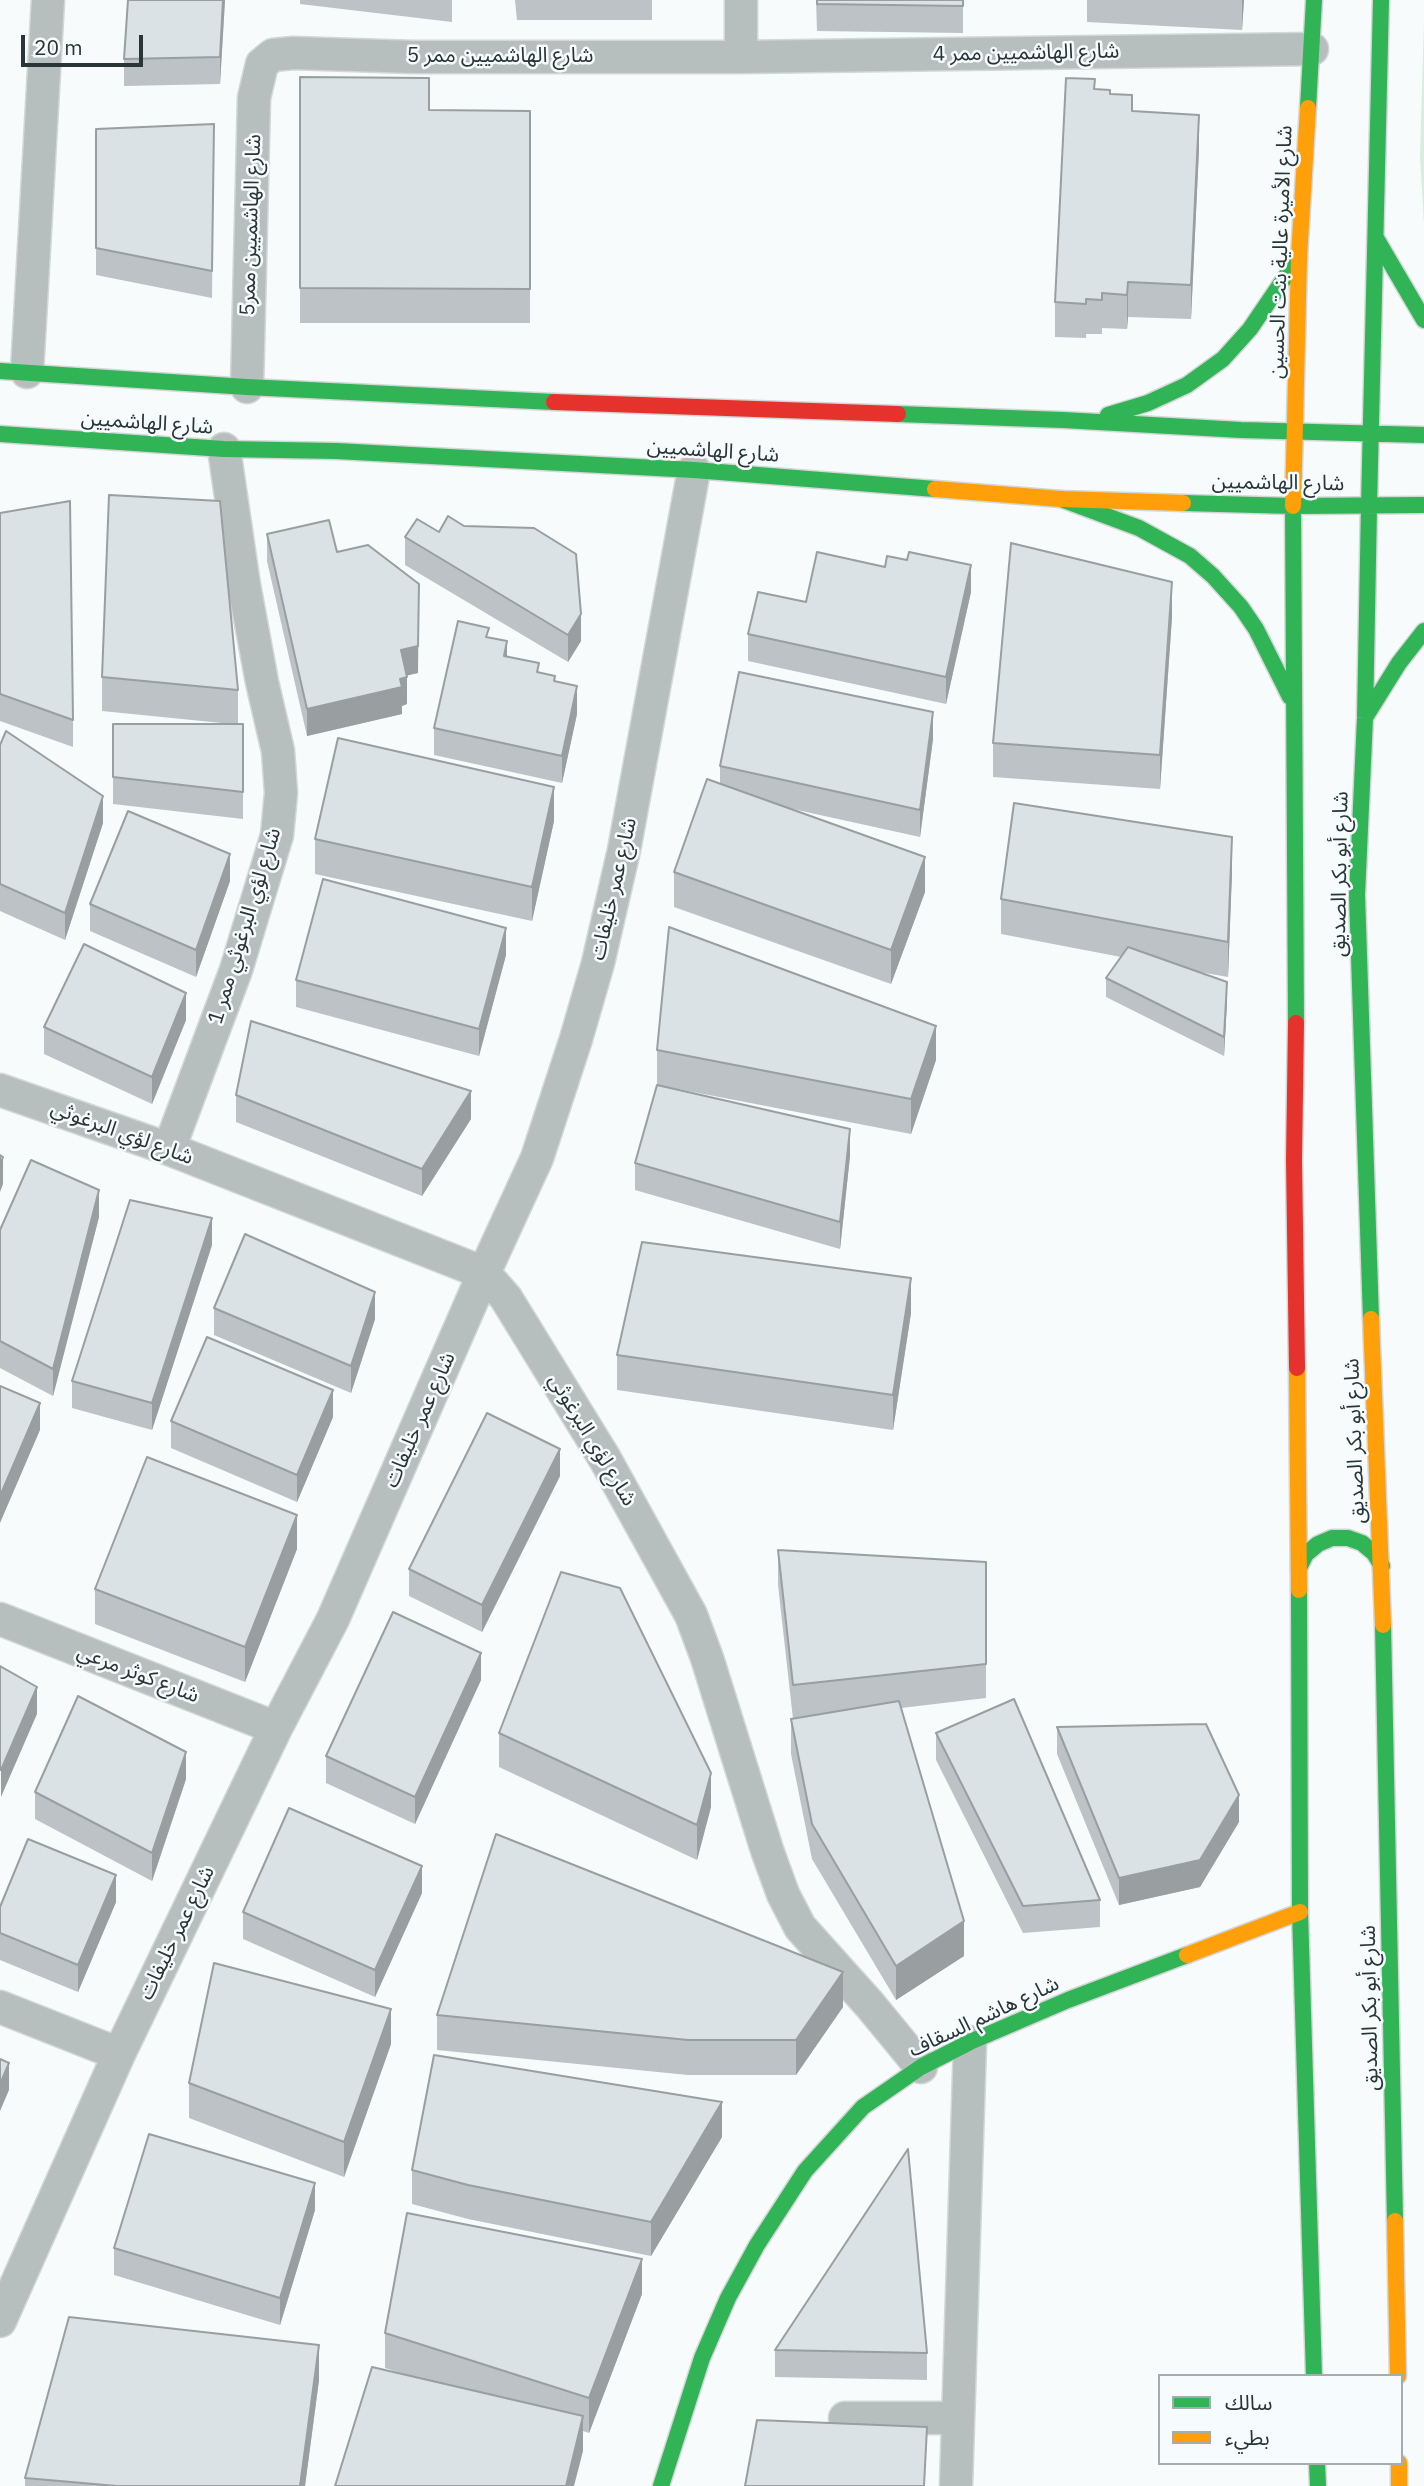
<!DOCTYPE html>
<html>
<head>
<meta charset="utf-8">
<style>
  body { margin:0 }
  #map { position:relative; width:1424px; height:2486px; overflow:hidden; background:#f7fbfc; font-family:"IBM Plex Sans","Noto Sans Arabic",sans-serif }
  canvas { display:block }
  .legend { position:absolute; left:1158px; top:2374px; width:245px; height:91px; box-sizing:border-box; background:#f6fcfd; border:2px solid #a4acae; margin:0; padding:9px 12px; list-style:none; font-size:21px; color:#293537 }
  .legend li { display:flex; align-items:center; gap:14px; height:35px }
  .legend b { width:35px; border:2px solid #a4acae }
  .scale { position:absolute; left:21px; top:35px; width:122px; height:32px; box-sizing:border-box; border:4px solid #293537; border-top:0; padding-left:9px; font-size:21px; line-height:24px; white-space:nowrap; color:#293537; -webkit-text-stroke:5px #f6fcfd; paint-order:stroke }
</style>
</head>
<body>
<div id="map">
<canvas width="1424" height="2486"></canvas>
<ul class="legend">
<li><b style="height:9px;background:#30b455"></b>سالك</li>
<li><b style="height:9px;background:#ff9f0a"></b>بطيء</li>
</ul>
<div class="scale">20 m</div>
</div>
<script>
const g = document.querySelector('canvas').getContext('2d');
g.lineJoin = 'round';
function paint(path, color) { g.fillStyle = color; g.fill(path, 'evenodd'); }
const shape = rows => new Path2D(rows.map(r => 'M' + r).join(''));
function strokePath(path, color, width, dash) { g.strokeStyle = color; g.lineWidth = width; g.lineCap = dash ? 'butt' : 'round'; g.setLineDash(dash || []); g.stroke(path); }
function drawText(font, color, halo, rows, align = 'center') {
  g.font = font + ' "IBM Plex Sans","Noto Sans Arabic",sans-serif'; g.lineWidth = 5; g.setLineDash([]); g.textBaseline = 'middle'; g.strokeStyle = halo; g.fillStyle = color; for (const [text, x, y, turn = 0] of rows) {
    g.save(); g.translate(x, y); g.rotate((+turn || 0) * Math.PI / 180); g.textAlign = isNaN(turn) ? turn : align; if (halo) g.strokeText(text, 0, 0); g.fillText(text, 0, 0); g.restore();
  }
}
paint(shape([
  [1424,20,1424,224,1420,157]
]), '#d8ecdf');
const street = shape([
  [741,57,741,0],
  [27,372,48,0],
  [247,387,254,98,262,64,273,55,293,53,413,57,741,57,1312,49],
  [0,1090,169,1149,484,1273,506,1298,605,1459,691,1615,707,1658,767,1850,783,1894,800,1927,870,2005,921,2067],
  [169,1149,236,970,277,835,281,793,278,751,262,682,244,585,224,449],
  [0,1619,276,1728],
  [0,2007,119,2054],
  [0,2321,119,2054,276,1728,333,1619,484,1273,537,1158,576,1039,598,963,624,850,694,470],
  [845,2418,956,2418],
  [956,2486,970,2042]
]);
const fast = shape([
  [1308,108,1314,0],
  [1376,238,1424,320],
  [0,371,247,387,554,402],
  [898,414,1063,420,1241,430,1424,435],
  [1108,415,1148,403,1187,385,1223,359,1250,329,1299,257],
  [0,434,224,449,336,451,694,470,935,489],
  [1061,499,1139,528,1190,556,1213,576,1241,607,1256,629,1290,697],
  [1183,503,1293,506,1424,505],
  [1293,506,1296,1023],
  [1369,506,1381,0],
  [1369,506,1365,718,1357,895,1371,1319],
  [1366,716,1399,663,1424,631],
  [1299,1568,1306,1554,1318,1544,1332,1538,1348,1538,1362,1543,1374,1553,1382,1566],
  [1299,1590,1300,1912,1314,2376],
  [1383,1625,1395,2221],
  [1317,2463,1318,2486],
  [661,2486,702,2358,728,2298,757,2245,805,2171,863,2107,921,2067,970,2042,1068,2000,1187,1955]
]);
const slow = shape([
  [935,489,1061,499,1183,503],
  [1293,506,1299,257,1308,108],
  [1371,1319,1383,1625],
  [1297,1368,1299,1590],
  [1187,1955,1300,1912],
  [1395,2221,1398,2376],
  [1399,2463,1399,2486]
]);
const jam = shape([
  [554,402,898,414],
  [1296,1023,1294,1160,1297,1368]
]);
strokePath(street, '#d3d7d8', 35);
strokePath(fast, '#d3d7d8', 19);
strokePath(slow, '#d3d7d8', 19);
strokePath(jam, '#d3d7d8', 19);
strokePath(street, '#b7bfbe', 32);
strokePath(fast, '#30b455', 16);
strokePath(slow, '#ff9f0a', 16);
strokePath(jam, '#e5322d', 16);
paint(shape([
  [128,0,225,0,220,84,124,86,124,59],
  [300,0,452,0,452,22,300,4],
  [515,0,652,0,652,20,517,20],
  [816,0,963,6,963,33,817,31],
  [1087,0,1244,0,1242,30,1087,22],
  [300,77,429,110,530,111,530,323,300,323],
  [1095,89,1110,94,1132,111,1199,149,1191,319,1128,317,1127,329,1102,328,1102,334,1086,334,1086,338,1055,337,1055,302],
  [214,124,212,298,96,275,96,129],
  [0,513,73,720,73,747,0,721],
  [267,534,337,552,418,673,407,675,407,704,402,706,402,714,307,736,267,561],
  [405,537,581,641,568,662,405,565],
  [907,560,971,592,946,704,748,661,748,634,806,602,885,567],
  [1172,617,1160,789,993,777,993,743],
  [489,637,507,657,539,672,555,681,577,714,562,783,434,755,434,728],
  [102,677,238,690,238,724,243,724,243,819,113,804,113,724,232,724,102,711],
  [933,739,920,837,788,808,925,892,891,984,674,907,674,872,720,784,720,766],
  [0,745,103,823,65,940,0,911],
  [554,821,532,921,315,874,315,839],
  [1232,872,1228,977,1194,971,1227,1001,1224,1056,1106,997,1106,978,1121,957,1001,934,1001,899],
  [230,881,196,977,90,931,90,904],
  [506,955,479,1056,296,1007,296,980],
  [186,1020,152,1104,44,1054,44,1027],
  [657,1050,936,1060,911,1134,657,1085],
  [236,1095,471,1119,422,1196,236,1122],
  [850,1156,840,1249,635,1190,635,1163],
  [99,1217,53,1396,0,1368,0,1230],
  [212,1245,152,1430,72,1408,72,1381],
  [214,1308,375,1319,351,1393,214,1335],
  [911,1313,893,1430,617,1390,617,1355],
  [333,1417,297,1502,171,1448,171,1421],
  [560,1476,482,1632,409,1596,409,1569],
  [297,1549,245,1682,95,1624,95,1589],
  [778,1550,986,1562,986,1698,901,1708,964,1956,896,2000,812,1859,791,1754,791,1719,793,1719,778,1585],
  [481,1680,415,1824,326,1783,326,1756],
  [1057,1727,1239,1822,1200,1887,1119,1905,1057,1754],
  [499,1733,711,1807,697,1860,499,1767],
  [936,1733,1100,1900,1100,1927,1023,1933,936,1760],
  [186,1779,152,1881,35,1819,35,1792],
  [422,1893,375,1997,243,1939,243,1912],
  [116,1902,78,1992,0,1960,0,1907],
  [843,2007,796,2075,688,2075,437,2050,437,2015],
  [391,2044,344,2177,189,2118,189,2083],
  [722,2137,651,2256,468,2219,412,2204,412,2170],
  [315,2210,280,2325,114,2275,114,2248],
  [642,2294,589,2433,583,2431,583,2451,410,2376,385,2368,385,2333],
  [775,2350,927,2353,927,2380,775,2377],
  [319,2380,305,2486,25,2486,25,2478]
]), '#bcc2c5');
paint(shape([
  [223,0,225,0,220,84,220,57],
  [1242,0,1244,0,1242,30],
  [1199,115,1199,149,1191,319,1191,285],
  [1128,282,1128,317,1127,329,1127,295],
  [971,565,971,592,946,704,946,677],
  [1172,582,1172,617,1160,789,1160,755],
  [419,584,418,673,401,677,401,650],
  [581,614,581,641,568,662,568,635],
  [507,641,507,668,504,656],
  [407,677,407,704,402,706,402,714,307,736,307,709],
  [577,686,577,714,562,783,562,756],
  [933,712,933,739,920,837,920,810],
  [554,787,554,821,532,921,532,887],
  [103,796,103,823,65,940,65,913],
  [1232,837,1232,872,1228,977,1228,942],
  [230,854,230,881,196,977,196,950],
  [925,857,925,892,891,984,891,950],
  [506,928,506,955,479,1056,479,1029],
  [1227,982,1227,1001,1224,1056,1224,1037],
  [186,993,186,1020,152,1104,152,1077],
  [936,1026,936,1060,911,1134,911,1099],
  [471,1091,471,1119,422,1196,422,1169],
  [850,1129,850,1156,840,1249,840,1222],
  [3,1157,3,1184,0,1192,0,1165],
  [99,1190,99,1217,53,1396,53,1369],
  [212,1218,212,1245,152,1430,152,1403],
  [911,1278,911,1313,893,1430,893,1395],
  [375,1292,375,1319,351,1393,351,1366],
  [333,1390,333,1417,297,1502,297,1475],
  [40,1403,40,1430,0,1523,0,1496],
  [560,1449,560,1476,482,1632,482,1605],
  [297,1515,297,1549,245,1682,245,1647],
  [481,1653,481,1680,415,1824,415,1797],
  [37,1687,37,1714,1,1797,1,1770],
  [186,1752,186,1779,152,1881,152,1853],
  [711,1773,711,1807,697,1860,697,1825],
  [1239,1795,1239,1822,1200,1887,1119,1905,1119,1878],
  [422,1866,422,1893,375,1997,375,1970],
  [116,1875,116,1902,78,1992,78,1965],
  [964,1921,964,1956,896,2000,896,1966],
  [843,1972,843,2007,796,2075,796,2040],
  [391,2009,391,2044,344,2177,344,2142],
  [9,2063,9,2090,0,2111,0,2084],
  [722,2102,722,2137,651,2256,651,2222],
  [315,2183,315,2210,280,2325,280,2298],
  [642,2259,642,2294,589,2433,589,2398],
  [319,2345,319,2380,305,2486,300,2486],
  [583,2416,583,2451,574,2486,566,2486]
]), '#999ea0');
const building = shape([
  [128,0,223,0,220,57,124,59,128,0],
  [817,0,963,0,963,6,817,4,817,0],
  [300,77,429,78,429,110,530,111,530,289,300,288,300,77],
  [1066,78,1095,79,1094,89,1110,90,1110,94,1132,95,1132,111,1199,115,1191,285,1128,282,1127,295,1102,293,1102,300,1086,299,1086,304,1055,302,1066,78],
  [214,124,212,271,96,248,96,129,214,124],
  [109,495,220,501,238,690,102,677,109,495],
  [70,501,73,720,0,694,0,513,70,501],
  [448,516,464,526,534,528,576,554,581,614,568,635,405,537,417,519,439,532,448,516],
  [329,520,337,552,368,545,419,584,418,646,401,650,407,677,400,679,402,687,307,709,267,534,329,520],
  [1011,543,1172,582,1160,755,993,743,1011,543],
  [817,552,885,567,887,556,907,560,909,552,971,565,946,677,748,634,758,592,806,602,817,552],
  [458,621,489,628,486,637,507,641,504,656,539,663,537,672,555,676,554,681,577,686,562,756,434,728,458,621],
  [739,672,933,712,920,810,720,766,739,672],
  [113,724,243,724,243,792,113,777,113,724],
  [6,731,103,796,65,913,0,884,0,745,6,731],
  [338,738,554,787,532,887,315,839,338,738],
  [707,779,925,857,891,950,674,872,707,779],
  [1014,803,1232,837,1228,942,1001,899,1014,803],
  [128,811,230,854,196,950,90,904,128,811],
  [323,879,506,928,479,1029,296,980,323,879],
  [669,927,936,1026,911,1099,657,1050,669,927],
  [84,944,186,993,152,1077,44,1027,84,944],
  [1128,947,1227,982,1224,1037,1106,978,1128,947],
  [251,1021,471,1091,422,1169,236,1095,251,1021],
  [657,1085,850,1129,840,1222,635,1163,657,1085],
  [0,1155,3,1157,0,1165,0,1155],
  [31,1160,99,1190,53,1369,0,1341,0,1230,31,1160],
  [130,1200,212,1218,152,1403,72,1381,130,1200],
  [245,1234,375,1292,351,1366,214,1308,245,1234],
  [642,1242,911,1278,893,1395,617,1355,642,1242],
  [207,1337,333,1390,297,1475,171,1421,207,1337],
  [0,1386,40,1403,0,1496,0,1386],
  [487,1413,560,1449,482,1605,409,1569,487,1413],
  [147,1457,297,1515,245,1647,95,1589,147,1457],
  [778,1550,986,1562,986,1664,793,1685,778,1550],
  [561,1572,620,1588,711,1773,697,1825,499,1733,561,1572],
  [393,1612,481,1653,415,1797,326,1756,393,1612],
  [0,1666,37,1687,1,1770,0,1770,0,1666],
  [78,1696,186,1752,152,1853,35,1792,78,1696],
  [1014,1699,1100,1900,1023,1906,936,1733,1014,1699],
  [899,1701,964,1921,896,1966,812,1824,791,1719,899,1701],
  [1206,1724,1239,1795,1200,1860,1119,1878,1057,1727,1206,1724],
  [289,1808,422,1866,375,1970,243,1912,289,1808],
  [496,1834,843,1972,796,2040,688,2040,437,2015,496,1834],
  [28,1839,116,1875,78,1965,0,1933,0,1907,28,1839],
  [214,1963,391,2009,344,2142,189,2083,214,1963],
  [434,2055,722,2102,651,2222,468,2185,412,2170,434,2055],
  [0,2059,9,2063,0,2084,0,2059],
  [149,2134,315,2183,280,2298,114,2248,149,2134],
  [908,2149,927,2353,775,2350,908,2149],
  [407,2213,642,2259,589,2398,385,2333,407,2213],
  [69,2317,319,2345,300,2486,117,2486,25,2478,69,2317],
  [372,2367,583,2416,566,2486,335,2486,372,2367],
  [757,2420,927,2427,924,2486,745,2486,757,2420]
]);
paint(building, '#dbe2e5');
strokePath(building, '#999ea0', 2);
drawText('21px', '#293537', '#f6fcfd', [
  ["شارع الهاشميين ممر 4",1026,53,-1],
  ["شارع الهاشميين ممر 5",500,56],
  ["شارع الهاشميين ممر5",251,225,-88],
  ["شارع الأميرة عالية بنت الحسين",1281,252,-88],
  ["شارع الهاشميين",147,423,4],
  ["شارع الهاشميين",713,451,4],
  ["شارع الهاشميين",1278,483,1],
  ["شارع أبو بكر الصديق",1340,874,-89],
  ["شارع عمر خليفات",614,889,-77],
  ["شارع لؤي البرغوثي ممر 1",245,926,-73],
  ["شارع لؤي البرغوثي",122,1133,20],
  ["شارع عمر خليفات",420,1420,-66],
  ["شارع لؤي البرغوثي",592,1440,59],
  ["شارع أبو بكر الصديق",1355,1441,-92],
  ["شارع كوثر مرعي",138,1674,21],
  ["شارع عمر خليفات",177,1933,-64],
  ["شارع أبو بكر الصديق",1370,2008,-91],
  ["شارع هاشم السقاف",984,2017,-25]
]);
</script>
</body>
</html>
